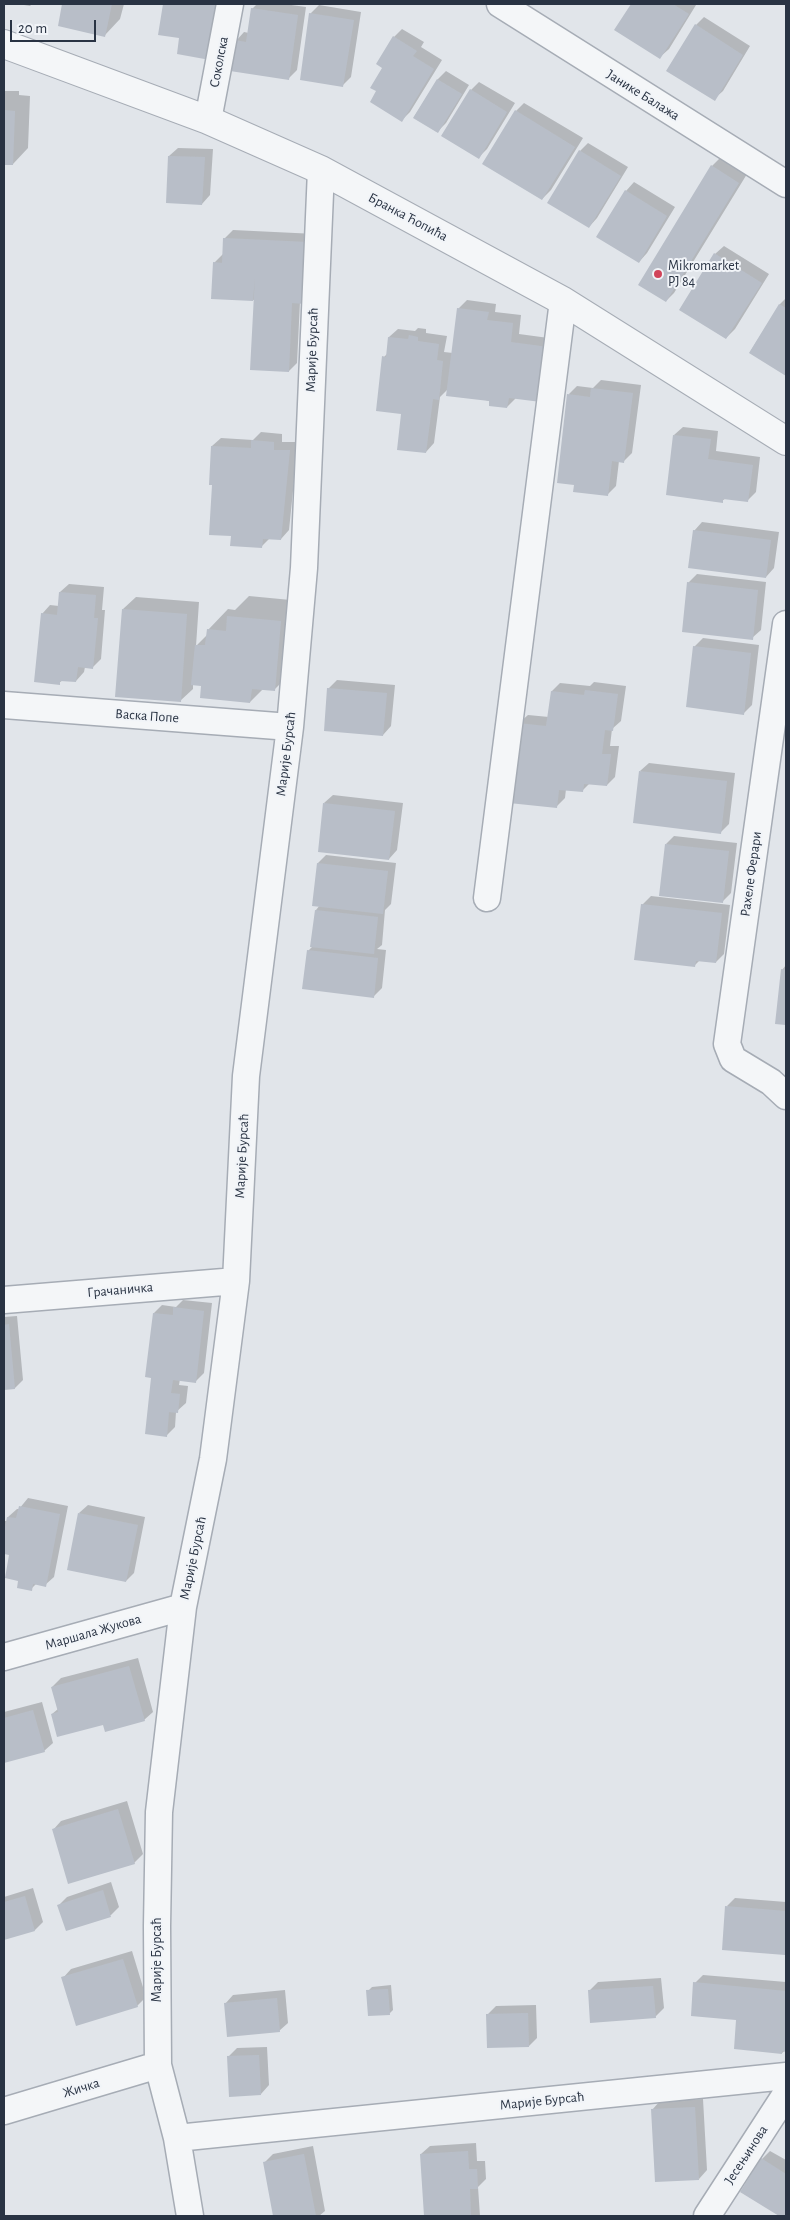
<!DOCTYPE html>
<html>
<head>
<meta charset="utf-8">
<style>
  body { margin:0 }
  #map { position:relative; width:790px; height:2220px; overflow:hidden; background:#e1e5ea; font-family:"Alegreya Sans",sans-serif }
  canvas { display:block }
  .frame { position:absolute; inset:0; border:5px solid #293343; pointer-events:none }
  .scale { position:absolute; left:10px; top:20px; width:86px; height:22px; box-sizing:border-box; border:2px solid #293343; border-top:0; padding-left:6px; font-size:15px; line-height:18px; white-space:nowrap; color:#293343; -webkit-text-stroke:4px #f1f4f8; paint-order:stroke }
</style>
</head>
<body>
<div id="map">
<canvas width="790" height="2220"></canvas>
<div class="frame"></div>
<div class="scale">20 m</div>
</div>
<script>
const g = document.querySelector('canvas').getContext('2d');
g.lineJoin = 'round';
function paint(path, color) { g.fillStyle = color; g.fill(path, 'evenodd'); }
const shape = rows => new Path2D(rows.map(r => 'M' + r).join(''));
function strokePath(path, color, width, dash) { g.strokeStyle = color; g.lineWidth = width; g.lineCap = dash ? 'butt' : 'round'; g.setLineDash(dash || []); g.stroke(path); }
function drawText(font, color, halo, rows, align = 'center') {
  g.font = font + ' "Alegreya Sans",sans-serif'; g.lineWidth = 4; g.setLineDash([]); g.textBaseline = 'middle'; g.strokeStyle = halo; g.fillStyle = color; for (const [text, x, y, turn = 0] of rows) {
    g.save(); g.translate(x, y); g.rotate((+turn || 0) * Math.PI / 180); g.textAlign = isNaN(turn) ? turn : align; if (halo) g.strokeText(text, 0, 0); g.fillText(text, 0, 0); g.restore();
  }
}
paint(shape([
  [18,4,32,4,30,6],
  [63,4,124,4,120,19,105,35,59,25],
  [164,4,225,4,181,37,160,34],
  [257,4,284,4,306,7,297,70,288,79,236,41,244,32,249,33,252,9],
  [632,4,694,4,696,5,669,49,660,57,616,30],
  [319,5,361,12,351,77,343,85,310,14],
  [704,17,750,46,723,91,714,99,696,25],
  [402,29,424,42,421,47,442,60,410,112,402,120,378,91,394,37],
  [446,71,469,85,446,123,437,132,414,117,438,79],
  [479,82,515,103,487,149,479,157,471,90],
  [4,91,19,91,19,95,30,96,28,148,13,164,4,163],
  [524,103,583,138,551,190,542,199,516,111],
  [588,143,628,167,597,218,589,227,580,151],
  [178,148,213,149,210,195,202,204,169,156],
  [720,158,747,174,674,293,666,301,712,166],
  [634,182,675,207,647,253,639,262,626,191],
  [233,230,316,234,300,302,297,363,289,371,255,300,212,298,214,263,223,254,224,239],
  [724,246,769,274,735,329,726,338,715,254],
  [786,298,786,375,750,352,780,304],
  [467,300,496,304,495,312,521,315,519,334,556,339,515,399,507,407,449,388,440,397,434,443,426,452,402,413,384,357,388,353,389,337,398,329,415,331,418,328,426,329,426,333,447,336,444,352,453,353,458,309],
  [601,380,641,385,632,453,624,461,619,461,616,486,607,495,569,394,577,386,593,388],
  [683,427,718,431,716,451,760,457,756,492,747,501,726,498,722,501,674,435],
  [261,432,282,434,282,442,298,442,289,530,281,539,270,538,262,546,232,535,213,484,212,446,221,438,253,440],
  [702,522,779,532,774,568,766,577,694,531],
  [697,574,766,582,761,630,752,638,688,583],
  [69,584,104,587,102,610,105,610,101,659,93,667,85,667,84,672,76,681,63,680,59,683,42,614,50,605,59,606,60,592],
  [249,596,301,601,295,669,274,690,263,689,250,702,203,685,193,684,193,689,180,701,123,609,136,597,199,602,196,646,208,634,208,630,228,609,235,610],
  [703,638,759,645,752,705,744,713,694,647],
  [337,680,395,685,391,726,383,735,328,689],
  [594,682,626,686,621,721,612,729,610,746,619,746,615,777,607,785,590,783,582,791,566,789,565,798,556,807,519,723,528,715,549,717,552,691,560,683,590,686],
  [649,763,735,773,729,824,721,832,640,771],
  [333,795,403,803,397,850,389,859,324,803],
  [674,836,737,843,731,893,722,902,666,844],
  [326,855,396,863,391,904,385,910,382,945,377,949,386,950,382,988,373,997,308,951,312,947,316,910,320,905,318,863],
  [651,896,730,905,724,954,716,962,700,960,695,965,642,905],
  [786,965,786,1024,776,1023,782,970],
  [183,1300,212,1303,204,1373,196,1381,180,1379,179,1385,188,1386,186,1403,176,1412,175,1427,166,1436,153,1377,154,1313,162,1305,176,1307],
  [17,1316,23,1380,15,1388,4,1389,4,1317],
  [28,1498,68,1506,54,1577,45,1585,37,1583,31,1589,20,1580,11,1554,4,1553,4,1521,7,1521,8,1517,17,1509,19,1509],
  [88,1505,145,1517,134,1573,126,1581,79,1513],
  [138,1658,153,1712,144,1720,103,1723,52,1714,58,1709,52,1687,61,1678],
  [42,1702,53,1743,44,1751,4,1762,4,1712],
  [127,1801,143,1854,134,1863,53,1830,61,1821],
  [111,1882,119,1907,111,1915,67,1930,59,1905,67,1897],
  [33,1888,43,1922,35,1930,4,1939,4,1897],
  [735,1898,786,1902,786,1953,785,1954,727,1906],
  [132,1951,146,1997,137,2006,63,1978,71,1969],
  [703,1975,786,1982,786,2050,782,2053,695,1983],
  [661,1978,664,2008,655,2017,589,1991,598,1982],
  [391,1985,393,2010,389,2014,368,1991,372,1987],
  [285,1990,288,2023,279,2031,225,2004,233,1995],
  [536,2005,537,2038,529,2046,487,2015,496,2006],
  [267,2047,269,2085,261,2094,228,2057,237,2048],
  [703,2099,707,2170,699,2179,652,2110,660,2101],
  [476,2143,477,2161,485,2161,486,2179,478,2187,480,2216,425,2216,421,2154,430,2146],
  [313,2146,325,2211,319,2216,275,2216,265,2162,273,2154],
  [770,2151,786,2160,786,2216,781,2216,741,2192,762,2159]
]), '#0003');
paint(shape([
  [62,4,112,4,105,37,58,26],
  [163,4,218,4,210,60,177,54,179,38,158,35],
  [631,4,673,4,689,14,660,59,614,30],
  [251,8,298,15,289,80,230,71,235,40,246,42],
  [309,13,354,20,343,87,300,80],
  [695,24,743,55,715,101,666,71],
  [393,36,417,51,413,56,434,69,402,122,370,102,376,91,370,88,382,68,376,64],
  [437,79,462,94,438,133,413,118],
  [470,89,507,112,479,159,441,136],
  [4,110,15,111,13,165,4,165],
  [515,110,575,147,542,200,482,164],
  [579,150,621,176,589,228,547,203],
  [168,156,205,157,202,205,166,203],
  [711,165,739,183,666,302,638,285],
  [625,190,667,216,639,263,596,237],
  [223,238,308,242,305,304,292,303,289,372,250,370,255,276,253,301,211,299,213,262,222,263],
  [714,253,762,283,726,339,679,310],
  [779,304,786,308,786,376,749,353],
  [457,308,489,312,487,320,513,323,511,342,548,347,541,402,509,398,507,408,489,406,489,401,446,396],
  [409,335,418,337,418,341,439,344,437,360,443,361,439,400,433,399,426,453,397,450,401,414,376,411,382,356,386,357,388,337,408,339],
  [591,388,633,393,624,463,612,461,608,496,573,492,574,485,557,483,567,394,590,397],
  [673,435,711,439,708,459,753,465,748,502,723,499,723,503,666,495],
  [251,440,274,442,274,450,290,450,281,540,263,539,262,548,230,546,231,536,209,535,212,485,209,485,211,446,251,448],
  [693,530,771,540,766,578,688,568],
  [687,582,758,590,753,640,682,632],
  [59,592,96,595,94,618,98,618,93,669,78,667,76,682,60,681,60,685,34,682,41,613,57,615],
  [122,609,187,614,181,702,115,697],
  [227,616,281,621,275,691,252,689,250,703,200,698,201,686,191,685,195,645,205,645,207,629,226,631],
  [693,646,751,653,744,715,686,707],
  [327,688,387,693,383,736,324,731],
  [585,690,618,694,613,731,605,730,602,754,611,754,607,786,584,784,583,792,559,790,557,808,509,803,518,723,546,726,551,691,584,695],
  [639,771,727,781,721,834,633,823],
  [323,803,395,811,389,860,318,852],
  [665,844,729,851,723,903,659,896],
  [317,863,388,871,383,914,312,906],
  [641,904,722,913,716,963,696,961,695,967,634,960],
  [315,910,378,917,374,954,310,947],
  [307,950,378,958,374,998,302,989],
  [781,969,786,970,786,1025,775,1024],
  [173,1307,204,1311,196,1383,173,1380,171,1393,180,1394,178,1413,169,1412,167,1437,145,1434,151,1378,145,1377,153,1313,173,1315],
  [9,1324,15,1389,4,1390,4,1325],
  [19,1506,60,1514,46,1587,33,1584,32,1591,17,1588,18,1581,5,1578,9,1555,4,1554,4,1532,7,1517,16,1518],
  [78,1513,138,1525,126,1582,67,1570],
  [129,1666,145,1721,105,1732,103,1725,57,1737,51,1714,58,1712,51,1687],
  [33,1710,45,1752,4,1763,4,1718],
  [118,1809,135,1864,68,1884,52,1829],
  [103,1890,111,1917,66,1931,57,1905],
  [25,1896,35,1931,4,1940,4,1902],
  [725,1906,786,1911,785,1955,722,1950],
  [123,1959,138,2007,76,2026,61,1977],
  [693,1982,786,1991,786,2052,782,2051,782,2054,734,2049,736,2020,691,2016],
  [653,1986,656,2018,590,2023,588,1990],
  [388,1989,390,2015,368,2016,366,1990],
  [277,1998,280,2032,227,2037,224,2003],
  [528,2013,529,2047,487,2048,486,2014],
  [259,2055,261,2095,229,2097,227,2056],
  [695,2107,699,2180,655,2182,651,2109],
  [468,2151,469,2169,477,2169,478,2189,470,2189,471,2216,424,2216,420,2154],
  [304,2154,316,2216,273,2216,263,2162],
  [761,2158,786,2174,786,2216,779,2216,740,2192]
]), '#b8bec8');
const minor = shape([
  [500,4,786,184],
  [208,120,230,4],
  [786,624,727,1044,733,1059,771,1082,786,1096],
  [4,705,290,727],
  [487,898,563,301],
  [4,1300,236,1281],
  [4,1657,183,1607],
  [4,2111,158,2065],
  [177,2138,786,2076],
  [190,2216,177,2138,158,2065,157,1926,159,1812,183,1607,213,1459,236,1281,246,1076,290,727,304,568,321,170],
  [707,2216,786,2094]
]);
const tertiary = shape([
  [4,44,208,120,321,170,563,301,786,441]
]);
strokePath(minor, '#a6acb5', 29);
strokePath(tertiary, '#a6acb5', 30);
strokePath(minor, '#f4f6f8', 26);
strokePath(tertiary, '#f4f6f8', 28);
for (const [x, y, r, color] of [
  [658,274,5,"#d1445a"]
]) { const dot = new Path2D(); dot.arc(x, y, r, 0, 2 * Math.PI); g.fillStyle = color; g.fill(dot); strokePath(dot, '#f1f4f8', 2); }
drawText('14px', '#293343', '#f1f4f8', [
  ["Соколска",219,62,-79],
  ["Јанике Балажа",643,95,32],
  ["Бранка Ћопића",408,217,28],
  ["Марије Бурсаћ",312,350,-88],
  ["Васка Попе",147,716,4],
  ["Марије Бурсаћ",286,754,-83],
  ["Рахеле Ферари",751,874,-82],
  ["Марије Бурсаћ",242,1156,-87],
  ["Грачаничка",120,1290,-5],
  ["Марије Бурсаћ",193,1558,-78],
  ["Маршала Жукова",93,1632,-16],
  ["Марије Бурсаћ",157,1960,-90],
  ["Жичка",81,2088,-17],
  ["Марије Бурсаћ",542,2101,-6],
  ["Јесењинова",746,2155,-57]
]);
drawText('14px', '#293343', '#f1f4f8', [
  ["Mikromarket",668,266],
  ["PJ 84",668,282]
], 'left');
</script>
</body>
</html>
